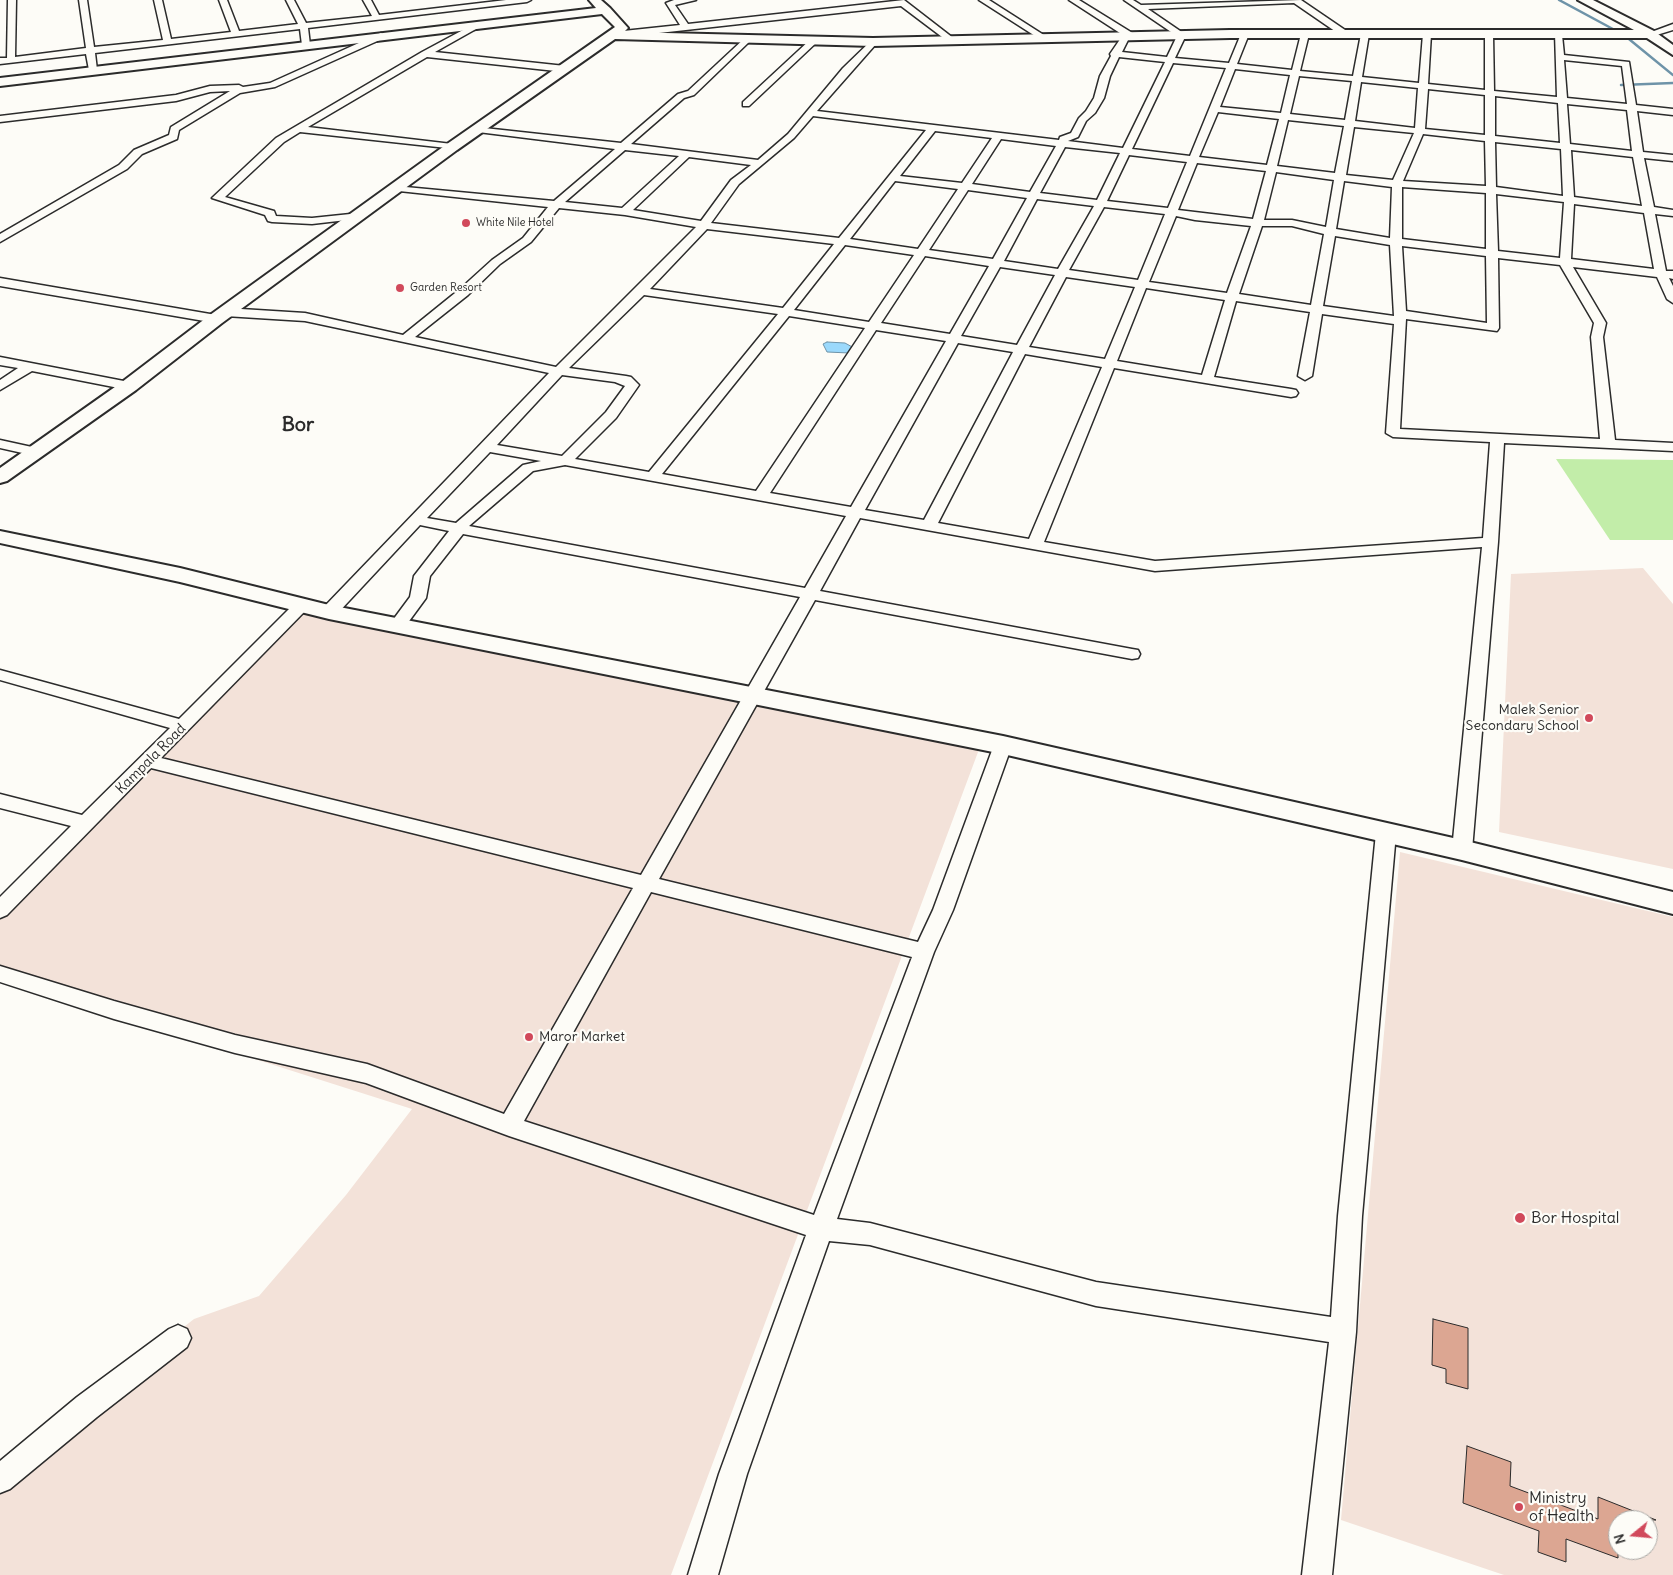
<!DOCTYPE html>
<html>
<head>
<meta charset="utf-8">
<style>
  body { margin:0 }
  #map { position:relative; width:1673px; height:1575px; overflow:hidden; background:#fdfcf7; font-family:Delius,sans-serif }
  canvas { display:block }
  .north { position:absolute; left:1608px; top:1510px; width:50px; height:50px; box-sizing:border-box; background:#fdfcf7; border:1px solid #a9a8a5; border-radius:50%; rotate:253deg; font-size:14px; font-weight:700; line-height:20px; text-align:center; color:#2b2b2b }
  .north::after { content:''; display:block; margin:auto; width:18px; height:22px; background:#d1495b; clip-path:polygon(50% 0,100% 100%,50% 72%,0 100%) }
</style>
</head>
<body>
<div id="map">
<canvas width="1673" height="1575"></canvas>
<div class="north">N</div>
</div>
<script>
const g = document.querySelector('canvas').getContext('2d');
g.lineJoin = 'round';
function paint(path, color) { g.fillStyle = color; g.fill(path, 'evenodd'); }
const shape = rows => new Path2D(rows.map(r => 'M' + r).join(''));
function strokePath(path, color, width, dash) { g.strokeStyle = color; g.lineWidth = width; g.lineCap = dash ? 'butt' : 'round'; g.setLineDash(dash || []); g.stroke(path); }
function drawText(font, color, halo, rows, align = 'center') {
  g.font = font + ' Delius,sans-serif'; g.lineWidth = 4.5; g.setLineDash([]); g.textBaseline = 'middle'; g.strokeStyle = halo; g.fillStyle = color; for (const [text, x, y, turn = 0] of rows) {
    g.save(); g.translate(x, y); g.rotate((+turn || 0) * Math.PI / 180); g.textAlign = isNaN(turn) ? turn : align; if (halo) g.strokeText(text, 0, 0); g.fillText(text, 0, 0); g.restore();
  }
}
paint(shape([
  [1643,568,1673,604,1673,869,1499,832,1511,574],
  [306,607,984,736,671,1575,0,1575,0,1472,194,1319,259,1296,346,1195,412,1109,0,978,0,916],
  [1400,852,1673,917,1673,1575,1504,1575,1341,1520],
  [1618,1520,1648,1520,1648,1550,1618,1550]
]), '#f3e2d9');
paint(shape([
  [1556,459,1673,460,1673,540,1610,540]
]), '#c2eda9');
const water = shape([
  [827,342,845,343,854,348,849,353,827,352,823,344,827,342]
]);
paint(water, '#9bd9fc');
strokePath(water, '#6e93a8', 1);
strokePath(shape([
  [1559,0,1624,35,1673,75],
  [1621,85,1673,83]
]), '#6e93a8', 2.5);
const building = shape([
  [1433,1319,1468,1328,1468,1389,1446,1383,1446,1369,1432,1365,1433,1319],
  [1467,1446,1511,1462,1510,1486,1598,1519,1598,1497,1656,1520,1618,1520,1618,1558,1566,1539,1566,1562,1538,1552,1539,1531,1463,1503,1467,1446]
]);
paint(building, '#dca692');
strokePath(building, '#2b2b2b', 1);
const street = shape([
  [8,0,16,0,15,57,86,48,79,0,87,0,94,47,163,40,154,0,162,0,171,39,231,32,219,0,227,0,239,31,298,24,286,0,294,0,306,23,372,16,363,0,371,0,379,15,506,0,531,0,527,2,308,28,310,45,306,48,302,45,300,29,95,53,97,70,93,73,89,70,86,54,0,64,0,58,7,58,8,0],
  [674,0,696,0,675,5,688,24,904,0,957,41,950,43,901,6,614,38,610,35,614,32,680,25,666,3,674,0],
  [979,0,989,0,1050,39,1043,41,979,0],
  [1069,0,1079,0,1134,34,1134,38,1129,38,1122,52,1167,57,1177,36,1124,0,1133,0,1141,5,1301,0,1348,32,1348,36,1342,36,1294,3,1148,9,1186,35,1175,58,1229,63,1241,34,1245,31,1249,34,1237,64,1292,70,1301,34,1305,31,1309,34,1300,71,1353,76,1361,34,1365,31,1369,34,1362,77,1419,83,1423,34,1427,31,1431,34,1428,84,1485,90,1485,35,1489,32,1493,35,1494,91,1557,97,1555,33,1562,35,1564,55,1629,62,1636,105,1673,109,1673,115,1637,111,1643,152,1673,155,1673,161,1644,158,1654,207,1673,210,1673,216,1655,214,1666,271,1673,271,1673,279,1669,278,1673,286,1673,303,1667,299,1657,277,1573,267,1606,323,1603,337,1615,440,1673,443,1673,451,1504,443,1498,542,1472,850,1469,855,1462,857,1455,855,1452,850,1482,547,1155,571,860,518,820,591,1132,649,1138,650,1140,654,1138,658,1132,659,815,600,659,879,918,942,933,910,994,745,997,741,1003,739,1009,741,1012,745,953,910,934,952,837,1219,870,1223,1096,1282,1331,1317,1338,1216,1376,833,1379,828,1386,826,1393,828,1396,833,1362,1216,1356,1332,1332,1575,1302,1575,1329,1342,1096,1306,870,1245,829,1241,747,1474,718,1575,688,1575,719,1474,806,1235,509,1136,366,1083,235,1053,114,1019,0,982,0,966,114,1001,235,1035,367,1064,504,1114,633,888,151,768,7,915,0,918,0,897,71,826,0,808,0,794,82,815,170,728,0,680,0,670,179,719,295,603,307,603,309,606,307,609,161,758,641,875,800,597,463,534,430,576,426,598,404,628,398,629,392,628,390,624,410,597,414,576,449,531,420,525,335,616,323,616,321,612,323,608,549,373,305,321,225,316,219,312,225,308,305,313,403,335,460,289,492,260,523,238,548,207,399,191,394,188,395,186,554,201,615,149,478,132,473,129,475,127,621,143,678,94,688,91,746,37,750,40,749,42,694,95,684,98,631,144,758,160,788,134,843,68,873,39,876,40,876,44,817,111,1059,140,1060,137,1071,133,1079,118,1086,111,1094,98,1100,76,1111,56,1110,54,1123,35,1069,0],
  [1119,57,1165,62,1123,148,1068,141,1078,137,1086,121,1095,113,1104,98,1110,76,1119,57],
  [1564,60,1622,66,1627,104,1567,98,1564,60],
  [1173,63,1226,68,1190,156,1132,149,1173,63],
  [1235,69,1290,75,1281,113,1220,107,1235,69],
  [1299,76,1352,81,1345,120,1290,114,1299,76],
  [1361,82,1418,88,1415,128,1355,121,1361,82],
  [1428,89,1485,95,1485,135,1425,129,1428,89],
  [1495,96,1558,103,1560,143,1495,136,1495,96],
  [1567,104,1627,110,1632,151,1570,144,1567,104],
  [1218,112,1279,119,1267,165,1199,157,1218,112],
  [813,116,926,130,839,238,711,223,739,184,794,138,813,116],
  [1288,120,1344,126,1335,173,1277,166,1288,120],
  [1354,127,1414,133,1393,180,1346,175,1354,127],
  [935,131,992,138,962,183,900,176,935,131],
  [1423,134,1485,141,1486,186,1403,181,1423,134],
  [1001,139,1056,146,1030,192,972,184,1001,139],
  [1495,142,1561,149,1563,196,1496,187,1495,142],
  [1065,147,1120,153,1097,200,1040,193,1065,147],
  [625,150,679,156,622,208,565,202,625,150],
  [1571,150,1633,157,1642,206,1574,197,1571,150],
  [1129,155,1187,162,1168,208,1107,201,1129,155],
  [689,157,751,165,731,180,701,221,633,210,689,157],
  [1197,163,1266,171,1253,219,1178,210,1197,163],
  [1276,172,1334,180,1326,227,1292,220,1264,220,1276,172],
  [895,181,958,189,918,249,850,239,895,181],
  [1344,181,1392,187,1390,238,1336,229,1344,181],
  [1402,187,1486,193,1486,249,1402,239,1402,187],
  [968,190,1027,198,993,259,929,250,968,190],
  [1496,194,1564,202,1560,258,1498,251,1496,194],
  [1037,199,1094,206,1058,269,1004,261,1037,199],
  [1574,204,1644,213,1654,269,1571,259,1574,204],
  [1104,207,1165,214,1138,280,1069,270,1104,207],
  [559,208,625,215,696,227,556,367,415,337,468,295,500,264,531,242,559,208],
  [1176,216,1195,220,1251,226,1227,293,1149,282,1176,216],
  [1262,226,1292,226,1324,234,1311,305,1239,294,1262,226],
  [707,229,834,244,783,308,650,289,707,229],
  [1335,236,1390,245,1394,316,1323,306,1335,236],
  [845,245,914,255,869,322,794,310,845,245],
  [1402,246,1486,256,1487,323,1406,311,1402,246],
  [925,256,989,266,950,334,881,323,925,256],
  [1498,258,1560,265,1594,323,1591,337,1600,439,1400,429,1406,319,1497,331,1499,328,1498,258],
  [1000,267,1055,275,1017,345,961,336,1000,267],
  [1066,277,1135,287,1105,359,1029,347,1066,277],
  [1146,288,1225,300,1202,375,1117,361,1146,288],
  [644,295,778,314,649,472,575,459,616,418,639,385,631,377,626,376,569,368,644,295],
  [1236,301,1310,312,1298,376,1305,380,1312,376,1322,314,1394,324,1386,433,1393,437,1490,442,1483,538,1155,561,1044,542,1114,368,1291,397,1296,396,1298,393,1296,390,1291,389,1214,377,1236,301],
  [789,316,865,328,756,491,662,474,789,316],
  [876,330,946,341,851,507,770,493,876,330],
  [958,343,1013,352,924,520,865,510,958,343],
  [1025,354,1102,367,1029,539,938,523,1025,354],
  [562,375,615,382,625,386,606,412,562,456,497,445,562,375],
  [490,452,541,461,523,465,456,523,427,518,490,452],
  [565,465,846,516,805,588,469,526,533,471,565,465],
  [651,892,912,957,814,1215,524,1121,651,892],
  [476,23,483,25,435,52,565,66,569,69,565,72,427,57,308,127,452,144,457,147,456,149,300,132,284,142,225,197,274,211,276,216,312,218,360,213,364,214,364,218,312,224,272,222,268,221,265,215,212,198,276,138,422,52,476,23],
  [1673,24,1673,30,1650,37,1646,34,1673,24],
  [381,33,385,36,384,38,275,87,240,93,179,130,177,139,142,154,127,169,0,242,0,234,119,165,134,150,169,135,171,127,230,91,210,92,176,101,0,122,0,116,176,95,210,86,239,85,243,87,270,83,381,33],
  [811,39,818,41,749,106,743,106,743,102,811,39],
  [0,278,216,315,222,319,216,323,0,286,0,278],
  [0,357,129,382,136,386,129,390,32,371,0,390,0,380,18,368,0,365,0,357],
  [0,440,41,449,43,452,36,456,0,448,0,440],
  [178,1325,187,1329,191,1338,187,1347,97,1417,10,1489,0,1493,0,1461,77,1397,169,1329,178,1325]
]);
const secondary = shape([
  [589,0,601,0,610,8,628,28,624,32,873,38,1230,30,1634,30,1578,0,1593,0,1654,31,1673,45,1673,55,1647,38,1230,38,873,46,615,39,457,150,222,323,136,390,7,481,0,483,0,468,122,382,210,315,447,144,615,27,602,14,0,86,0,78,596,8,589,0],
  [0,531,180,568,329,605,1003,736,1462,840,1673,892,1673,914,1462,860,1003,754,329,619,180,582,0,543,0,531]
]);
strokePath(street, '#2b2b2b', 3);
strokePath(secondary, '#2b2b2b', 4);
paint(street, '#fdfcf7');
paint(secondary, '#fdfcf7');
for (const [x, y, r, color] of [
  [466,223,5,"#d1495b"],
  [400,288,5,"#d1495b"],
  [1589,718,5,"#d1495b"],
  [529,1037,5,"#d1495b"],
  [1520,1218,6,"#d1495b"],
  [1519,1507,5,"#d1495b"]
]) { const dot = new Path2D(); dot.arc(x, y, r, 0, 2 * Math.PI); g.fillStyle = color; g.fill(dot); strokePath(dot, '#fdfcf7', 2); }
drawText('11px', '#2b2b2b', '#fdfcf7', [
  ["White Nile Hotel",476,223],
  ["Garden Resort",410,288]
], 'left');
drawText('14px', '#2b2b2b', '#fdfcf7', [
  ["Malek Senior",1579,710],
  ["Secondary School",1579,726],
  ["Maror Market",539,1037,"left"]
], 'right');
drawText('14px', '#2b2b2b', '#fdfcf7', [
  ["Kampala Road",151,759,-45]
]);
drawText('16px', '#2b2b2b', '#fdfcf7', [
  ["Bor Hospital",1531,1218],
  ["Ministry",1529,1498],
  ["of Health",1529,1516]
], 'left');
drawText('bold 20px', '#2b2b2b', '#fdfcf7', [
  ["Bor",298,425]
]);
</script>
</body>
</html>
